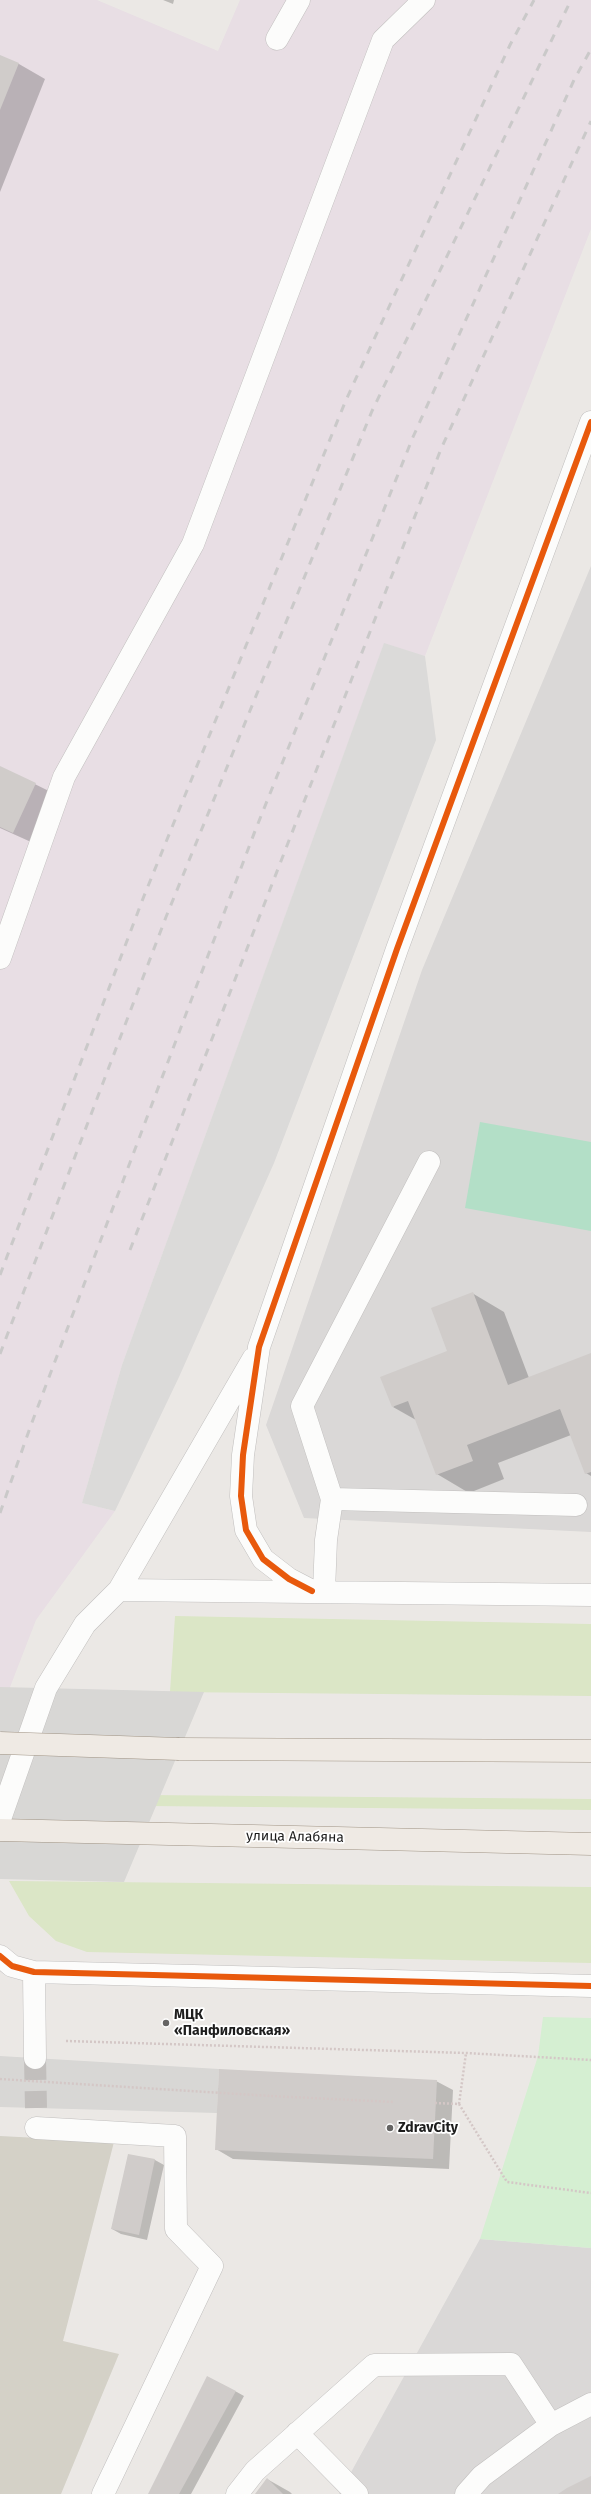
<!DOCTYPE html>
<html>
<head>
<meta charset="utf-8">
<style>
  body { margin:0 }
  canvas { display:block; background:#ebe8e5 }
</style>
</head>
<body>
<canvas width="591" height="2494"></canvas>
<script>
const g = document.querySelector('canvas').getContext('2d');
g.lineJoin = 'round';
function paint(path, color) { g.fillStyle = color; g.fill(path, 'evenodd'); }
const shape = rows => new Path2D(rows.map(r => 'M' + r).join(''));
function strokePath(path, color, width, dash) { g.strokeStyle = color; g.lineWidth = width; g.lineCap = dash ? 'butt' : 'round'; g.setLineDash(dash || []); g.stroke(path); }
function drawText(font, color, halo, rows, align = 'center') {
  g.font = font + ' "Fira Sans",sans-serif'; g.lineWidth = 3.5; g.setLineDash([]); g.textBaseline = 'middle'; g.strokeStyle = halo; g.fillStyle = color; for (const [text, x, y, turn = 0] of rows) {
    g.save(); g.translate(x, y); g.rotate((+turn || 0) * Math.PI / 180); g.textAlign = isNaN(turn) ? turn : align; if (halo) g.strokeText(text, 0, 0); g.fillText(text, 0, 0); g.restore();
  }
}
paint(shape([
  [591,566,591,1532,304,1518,266,1425,422,970],
  [480,2239,591,2248,591,2494,339,2494]
]), '#dad8d7');
paint(shape([
  [0,0,97,0,218,51,240,0,591,0,591,229,425,656,384,644,122,1365,82,1503,115,1511,36,1620,0,1713]
]), '#e8dee4');
paint(shape([
  [0,2136,114,2142,63,2341,119,2354,61,2494,0,2494]
]), '#d4d1c7');
paint(shape([
  [175,1616,591,1624,591,1696,170,1692],
  [147,1795,591,1799,591,1810,146,1806],
  [9,1881,591,1887,591,1963,87,1952,56,1941,29,1916]
]), '#dbe6c6');
paint(shape([
  [543,2017,591,2018,591,2248,480,2239,538,2056]
]), '#d5efd2');
paint(shape([
  [480,1122,591,1142,591,1231,465,1208]
]), '#b3dfc7');
paint(shape([
  [384,643,425,656,436,740,274,1163,179,1377,115,1511,82,1503,122,1365]
]), '#dbdad9');
paint(shape([
  [0,1687,204,1692,124,1882,0,1879],
  [0,2056,219,2069,217,2113,0,2107]
]), '#d8d7d5');
paint(shape([
  [163,0,174,0,173,4],
  [0,56,19,64,45,79,0,192],
  [0,767,53,793,31,842,0,828],
  [472,1293,504,1312,529,1378,591,1354,591,1476,586,1473,571,1435,498,1463,504,1479,469,1493,437,1474,416,1420,393,1407,449,1352],
  [436,2081,453,2090,449,2169,233,2159,216,2149],
  [129,2155,155,2160,164,2165,147,2240,121,2234,112,2229],
  [235,2391,244,2396,191,2494,150,2494],
  [267,2479,290,2492,292,2494,256,2494]
]), '#0003');
paint(shape([
  [0,55,19,63,0,110],
  [0,766,36,783,13,833,0,827],
  [473,1292,508,1385,591,1353,591,1472,585,1474,560,1409,467,1445,473,1461,436,1475,408,1401,392,1407,380,1377,447,1351,431,1308],
  [219,2069,437,2080,433,2159,215,2150],
  [128,2154,155,2159,139,2235,111,2229],
  [207,2376,236,2391,179,2494,148,2494],
  [591,2476,591,2494,558,2494,567,2488],
  [267,2478,283,2494,255,2494]
]), '#d0ccca');
strokePath(shape([
  [35,2058,36,2108]
]), '#c2bfbd', 22, [22, 11]);
const minor = shape([
  [277,39,299,0],
  [0,958,64,777,193,544,383,40,424,0],
  [332,1499,576,1505],
  [119,1590,591,1595],
  [312,1591,289,1579,263,1559,246,1530,241,1496,243,1455,259,1347,397,949,591,422],
  [324,1591,326,1540,332,1499,302,1406,429,1162],
  [0,1819,46,1688,85,1624,119,1590,253,1359],
  [0,1956,12,1966,34,1972,591,1986],
  [34,1972,35,2058],
  [36,2128,175,2136,176,2229,212,2266,103,2494],
  [297,2433,357,2494],
  [237,2494,255,2471,374,2365,511,2364,551,2425],
  [466,2494,482,2476,551,2425,591,2404]
]);
const major = shape([
  [179,1749,591,1751],
  [0,1830,591,1844]
]);
strokePath(minor, '#c1bfbe', 23);
strokePath(major, '#9f9384', 23);
strokePath(shape([
  [66,2041,466,2053,591,2060],
  [271,2096,394,2102],
  [435,2103,459,2104,466,2053],
  [459,2104,507,2182,591,2193]
]), '#d4c7c6', 2.5, [2, 2]);
strokePath(minor, '#fcfcfb', 22);
strokePath(major, '#efeae4', 22);
strokePath(shape([
  [130,1250,441,449,591,121],
  [0,1275,144,896,346,400,510,45,534,0],
  [0,1354,166,917,372,411,571,0],
  [0,1513,31,1425,255,831,413,437,574,80,591,49]
]), '#cac9c9', 3, [8, 8]);
const majorBridge = shape([
  [0,1743,179,1749]
]);
strokePath(majorBridge, '#9f9384', 23, []);
strokePath(shape([
  [0,2079,271,2096]
]), '#d4c7c6', 2.5, [2, 2]);
strokePath(majorBridge, '#efeae4', 22);
strokePath(shape([
  [312,1591,289,1579,263,1559,246,1530,241,1496,243,1455,259,1347,397,949,591,422],
  [0,1956,12,1966,34,1972,591,1986]
]), '#e8590c', 6);
for (const [x, y, r, color] of [
  [166,2023,4,"#656463"],
  [390,2128,4,"#656463"]
]) { const dot = new Path2D(); dot.arc(x, y, r, 0, 2 * Math.PI); g.fillStyle = color; g.fill(dot); strokePath(dot, '#fff', 1.5); }
drawText('14px', '#1d1d1d', '#fff', [
  ["улица Алабяна",295,1837,1]
]);
drawText('bold 14px', '#1d1d1d', '#fff', [
  ["МЦК",174,2015],
  ["«Панфиловская»",174,2031],
  ["ZdravCity",398,2128]
], 'left');
</script>
</body>
</html>
